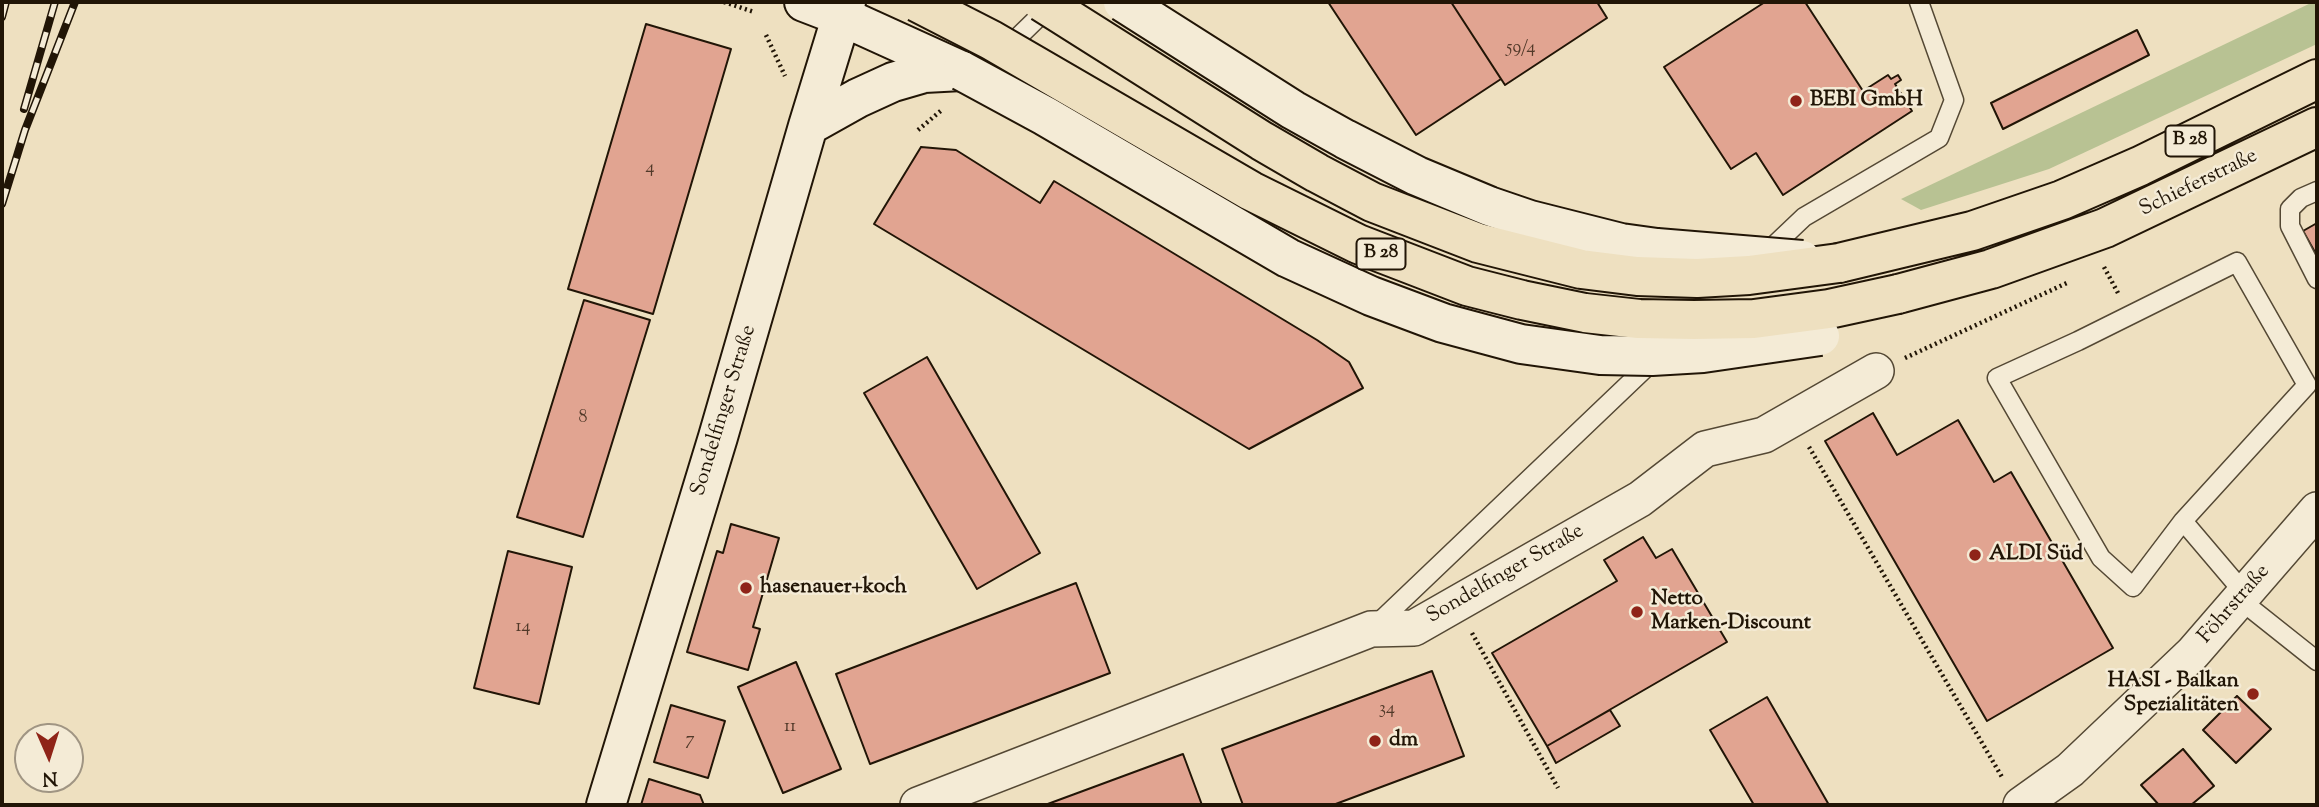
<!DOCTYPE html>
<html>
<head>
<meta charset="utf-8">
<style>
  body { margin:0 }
  #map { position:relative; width:2319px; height:807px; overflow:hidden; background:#eee0c0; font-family:"Sorts Mill Goudy",serif }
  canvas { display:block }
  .frame { position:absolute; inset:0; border:4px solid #211506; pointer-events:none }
  .north { position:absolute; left:14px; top:723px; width:70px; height:70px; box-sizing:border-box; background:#f4ebd6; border:2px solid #a09583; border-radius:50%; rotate:177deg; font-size:19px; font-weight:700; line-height:28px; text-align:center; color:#211506 }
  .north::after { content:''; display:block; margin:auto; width:24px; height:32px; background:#8f2418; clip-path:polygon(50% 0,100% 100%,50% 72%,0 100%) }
</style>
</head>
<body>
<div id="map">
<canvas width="2319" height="807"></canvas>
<div class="frame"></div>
<div class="north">N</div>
</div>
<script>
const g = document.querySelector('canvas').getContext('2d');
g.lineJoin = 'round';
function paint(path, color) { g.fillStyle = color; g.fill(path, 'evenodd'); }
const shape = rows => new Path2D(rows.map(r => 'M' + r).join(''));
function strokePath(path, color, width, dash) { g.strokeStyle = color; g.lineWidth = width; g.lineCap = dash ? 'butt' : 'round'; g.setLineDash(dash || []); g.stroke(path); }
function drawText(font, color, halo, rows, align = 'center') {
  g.font = font + ' "Sorts Mill Goudy",serif'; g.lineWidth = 5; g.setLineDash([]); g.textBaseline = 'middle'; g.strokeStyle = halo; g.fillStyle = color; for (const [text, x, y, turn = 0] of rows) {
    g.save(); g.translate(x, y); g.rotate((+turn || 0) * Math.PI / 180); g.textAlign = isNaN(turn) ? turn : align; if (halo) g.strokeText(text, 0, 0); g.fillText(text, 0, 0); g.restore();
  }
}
paint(shape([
  [2313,2,2317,2,2317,44,2049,169,1921,210,1901,199]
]), '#b8c293');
const building = shape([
  [1328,2,1451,2,1501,79,1416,135,1328,2],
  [1451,2,1597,2,1607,18,1505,85,1451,2],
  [1765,2,1805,2,1863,91,1888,75,1891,79,1898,75,1901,80,1895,84,1912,111,1783,195,1756,153,1731,169,1664,67,1765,2],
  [646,24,731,49,653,314,568,289,646,24],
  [2137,30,2149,55,2003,129,1991,103,2137,30],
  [921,147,956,150,1040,203,1054,181,1317,340,1349,362,1363,388,1249,449,874,224,921,147],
  [2317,223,2317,261,2314,255,2316,254,2303,231,2317,223],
  [584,300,650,320,583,537,517,517,584,300],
  [927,357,1040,553,977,589,864,393,927,357],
  [1873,413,1897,455,1958,420,1994,482,2011,472,2113,648,1987,721,1825,441,1873,413],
  [731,524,779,538,753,627,760,629,748,670,687,652,717,551,723,553,731,524],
  [1643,537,1656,558,1672,549,1727,642,1547,746,1492,653,1617,581,1604,560,1643,537],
  [508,551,572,567,539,704,474,688,508,551],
  [1076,583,1110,673,870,764,836,674,1076,583],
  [796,662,841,769,783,793,738,687,796,662],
  [1432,671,1464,756,1333,805,1243,805,1222,749,1432,671],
  [2237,696,2271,729,2236,763,2203,730,2237,696],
  [1767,697,1829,805,1754,805,1710,730,1767,697],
  [671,705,725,721,708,778,654,762,671,705],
  [1610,710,1620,726,1556,763,1547,746,1610,710],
  [2183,749,2214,786,2191,805,2159,805,2141,785,2183,749],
  [1183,754,1202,805,1045,805,1183,754],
  [649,779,700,795,704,805,641,805,649,779]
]);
paint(building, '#e1a491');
strokePath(building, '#211506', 2);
const service = shape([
  [974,80,1052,4],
  [2317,191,2301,198,2290,209,2290,226,2317,279],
  [1764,255,1804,217,1939,138,1954,100,1919,2],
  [2237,262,2307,385,2183,521,2133,587,2101,558,1997,378,2078,341,2237,262],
  [2183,521,2245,594],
  [2239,599,2317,661],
  [1374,627,1655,359]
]);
const minor = shape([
  [918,805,1371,629,1414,628,1640,499,1705,449,1764,435,1876,371],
  [2021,805,2070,770,2193,653,2317,510]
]);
const secondary = shape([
  [804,2,843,17,962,71],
  [808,126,858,98,893,82,924,73,962,71],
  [606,805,718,437,808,126,846,2]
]);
const primary = shape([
  [1839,263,1972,231,2062,200,2140,166,2317,79],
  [1898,294,1991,269,2105,228,2317,127]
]);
strokePath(service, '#544834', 21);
strokePath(minor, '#544834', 38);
strokePath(secondary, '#211506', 42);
strokePath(primary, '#211506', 42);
strokePath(shape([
  [724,2,754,12],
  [766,35,785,76],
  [918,130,943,109],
  [2104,267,2118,293],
  [1905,358,2069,282],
  [1809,447,2002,777],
  [1472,633,1558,788]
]), '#211506', 4.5, [2, 3.5]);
strokePath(service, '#f4ebd6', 18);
strokePath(minor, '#f4ebd6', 35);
strokePath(secondary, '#f4ebd6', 38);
strokePath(primary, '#eee0c0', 38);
const rail = shape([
  [2,17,6,2],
  [24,109,55,2],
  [2,204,25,130,75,2]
]);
strokePath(rail, '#211506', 8);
strokePath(rail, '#f4ebd6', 5, [16]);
const secondaryBridge = shape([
  [1123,2,1293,110,1345,139,1417,176,1489,206,1530,220,1621,243,1657,248,1802,260],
  [962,71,1045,116,1288,258,1371,296,1443,323,1521,344,1600,355,1652,356,1703,353,1820,336]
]);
const primaryBridge = shape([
  [917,2,991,40,1251,191,1358,244,1467,286,1522,300,1585,313,1639,319,1694,320,1754,319,1829,309,1898,294],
  [1042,2,1262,141,1317,173,1372,202,1478,243,1581,269,1637,276,1697,278,1749,275,1839,263]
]);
strokePath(secondaryBridge, '#211506', 42, []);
strokePath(primaryBridge, '#211506', 42, []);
strokePath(secondaryBridge, '#f4ebd6', 38);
strokePath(primaryBridge, '#eee0c0', 38);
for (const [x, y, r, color] of [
  [1796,101,7,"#8f2418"],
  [1975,555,7,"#8f2418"],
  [746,588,7,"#8f2418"],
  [1637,612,7,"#8f2418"],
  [2253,694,7,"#8f2418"],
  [1375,741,7,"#8f2418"]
]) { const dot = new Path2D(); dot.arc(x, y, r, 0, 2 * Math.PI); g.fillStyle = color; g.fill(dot); strokePath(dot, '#f4ebd6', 2.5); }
drawText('18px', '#513929', null, [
  ["59/4",1521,49],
  ["4",650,169],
  ["8",583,419],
  ["14",523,628],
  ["34",1387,710],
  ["11",790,728],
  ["7",690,741]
]);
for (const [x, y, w] of [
  [2190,141,49],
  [1381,254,49]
]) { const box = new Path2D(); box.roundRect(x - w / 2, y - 15.5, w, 31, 5); g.fillStyle = '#f4ebd6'; g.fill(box); strokePath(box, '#211506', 2); }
drawText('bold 19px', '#211506', null, [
  ["B 28",2190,141],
  ["B 28",1381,254]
]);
drawText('bold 21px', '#211506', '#f4ebd6', [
  ["BEBI GmbH",1810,101],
  ["ALDI Süd",1989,555],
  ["hasenauer+koch",760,588],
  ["Netto",1651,600],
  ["Marken-Discount",1651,624],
  ["HASI - Balkan",2239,682,"right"],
  ["Spezialitäten",2239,706,"right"],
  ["dm",1389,741]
], 'left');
drawText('21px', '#211506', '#f4ebd6', [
  ["Schieferstraße",2199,184,-26],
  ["Sondelfinger Straße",725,411,-73],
  ["Sondelfinger Straße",1506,575,-30],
  ["Föhrstraße",2235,605,-49]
]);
</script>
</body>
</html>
